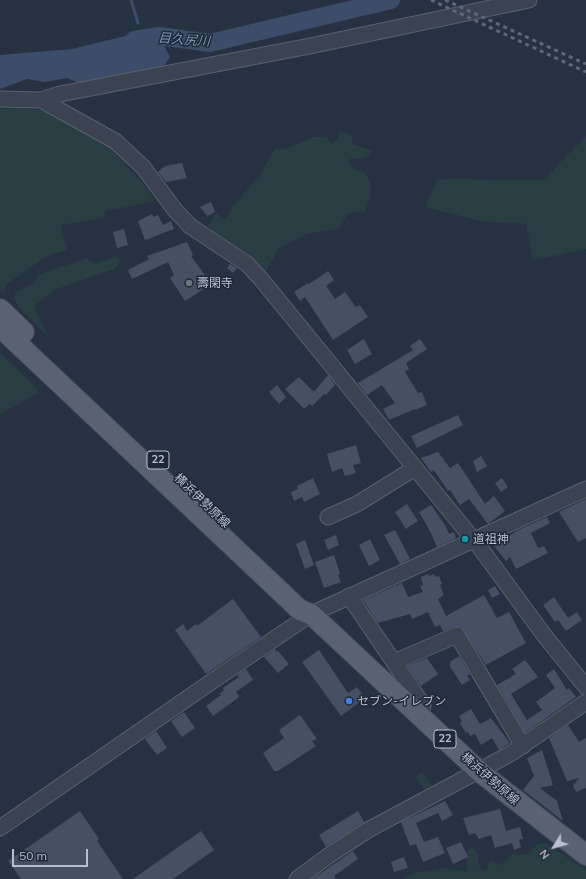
<!DOCTYPE html>
<html>
<head>
<meta charset="utf-8">
<style>
  body { margin:0 }
  #map { position:relative; width:586px; height:879px; overflow:hidden; background:#263141; font-family:Mulish,sans-serif }
  canvas { display:block }
  .north { position:absolute; left:534px; top:827px; width:40px; height:40px; -webkit-text-stroke:3px #1f2837; paint-order:stroke; rotate:233deg; font-size:11px; font-weight:700; line-height:16px; text-align:center; color:#b8becb }
  .north::after { content:''; display:block; margin:auto; width:14px; height:18px; background:#b8becb; clip-path:polygon(50% 0,100% 100%,50% 72%,0 100%) }
  .scale { position:absolute; left:12px; top:849px; width:76px; height:18px; box-sizing:border-box; border:2px solid #b8becb; border-top:0; padding-left:5px; font-size:12px; line-height:14px; white-space:nowrap; color:#b8becb; -webkit-text-stroke:3px #1f2837; paint-order:stroke }
</style>
</head>
<body>
<div id="map">
<canvas width="586" height="879"></canvas>
<div class="north">N</div>
<div class="scale">50 m</div>
</div>
<script>
const g = document.querySelector('canvas').getContext('2d');
g.lineJoin = 'round';
function paint(path, color) { g.fillStyle = color; g.fill(path, 'evenodd'); }
const shape = rows => new Path2D(rows.map(r => 'M' + r).join(''));
function strokePath(path, color, width, dash) { g.strokeStyle = color; g.lineWidth = width; g.lineCap = dash ? 'butt' : 'round'; g.setLineDash(dash || []); g.stroke(path); }
function drawText(font, color, halo, rows, align = 'center') {
  g.font = font + ' Mulish,"Noto Sans JP",sans-serif'; g.lineWidth = 3; g.setLineDash([]); g.textBaseline = 'middle'; g.strokeStyle = halo; g.fillStyle = color; for (const [text, x, y, turn = 0] of rows) {
    g.save(); g.translate(x, y); g.rotate((+turn || 0) * Math.PI / 180); g.textAlign = isNaN(turn) ? turn : align; if (halo) g.strokeText(text, 0, 0); g.fillText(text, 0, 0); g.restore();
  }
}
paint(shape([
  [22,108,40,110,52,114,107,145,141,181,155,201,105,211,105,218,61,225,67,250,47,256,7,284,3,293,0,290,0,109],
  [339,132,345,132,352,137,353,144,373,151,366,158,349,159,352,168,366,173,371,185,370,197,365,212,348,213,340,228,307,234,279,248,265,273,217,236,208,225,216,213,224,219,229,215,232,207,262,173,266,164,275,149,286,149,313,137,326,137,332,143,337,140],
  [586,136,586,249,533,260,526,224,481,221,425,207,437,179,543,180],
  [117,256,121,261,115,269,54,290,34,306,49,338,18,307,15,299,15,293,33,283,40,274,87,258,95,264],
  [0,353,31,382,39,393,0,414],
  [422,772,431,785,425,790,415,777],
  [546,843,586,870,586,879,405,879,412,873,446,868,467,872,466,851,474,848,479,855,478,862,481,869,485,871,489,862,494,861,500,865,513,853,521,855,527,854,538,844]
]), '#283e42');
paint(shape([
  [150,30,159,36,170,57,164,66,79,83,67,78,45,82,27,79,0,89,0,55,72,49]
]), '#3c4d6a');
strokePath(shape([
  [131,0,138,23]
]), '#3c4d6a', 3);
strokePath(shape([
  [134,40,159,36,210,43,391,0]
]), '#3c4d6a', 18);
paint(shape([
  [182,163,187,178,166,182,158,172,165,166],
  [211,202,215,212,207,216,200,207],
  [152,214,153,217,158,215,163,225,171,221,174,229,145,240,138,221],
  [124,229,128,245,117,248,113,232],
  [187,242,193,255,191,256,207,278,204,280,208,286,185,301,170,278,174,275,168,262,132,279,128,270,149,259,147,256],
  [230,264,237,268,233,273,227,268],
  [328,271,334,280,326,286,335,299,345,292,356,307,360,305,368,317,333,340,305,297,300,301,294,292,308,283,309,284],
  [364,339,372,354,355,364,347,350],
  [420,339,427,349,406,363,409,369,405,372,418,393,422,392,427,405,415,410,415,409,389,420,383,409,395,403,382,385,367,395,358,383,413,350,410,346],
  [328,375,335,385,326,395,324,394,312,406,310,404,304,409,285,389,299,377,314,392],
  [277,385,286,397,279,404,269,392],
  [458,415,463,425,417,448,411,436],
  [356,445,361,463,353,465,356,473,345,476,342,468,332,472,327,454],
  [438,452,450,468,458,463,485,504,494,496,505,511,488,524,469,499,460,505,450,490,448,491,434,470,431,472,421,458],
  [481,456,487,466,477,472,473,461],
  [313,478,320,494,304,502,302,497,294,501,291,492,298,489,297,486],
  [502,478,508,487,501,492,495,483],
  [586,499,586,538,578,542,559,512],
  [407,504,418,521,406,529,395,512],
  [431,505,445,525,449,534,454,532,456,538,437,547,430,531,419,512],
  [547,517,550,523,531,533,538,548,544,546,548,553,516,569,510,557,506,561,494,546,518,530],
  [395,530,410,559,400,564,384,535],
  [336,535,339,545,328,550,324,540],
  [370,539,380,560,369,566,359,545],
  [305,540,314,565,305,569,296,544],
  [334,555,340,574,338,575,341,582,324,588,315,562],
  [428,574,429,576,434,574,436,577,439,576,442,584,440,585,444,595,438,599,446,616,484,595,497,618,509,612,526,643,486,665,461,627,454,627,443,631,440,625,435,627,428,612,412,619,410,614,378,623,363,600,402,583,408,597,423,592,420,586,423,585,421,577],
  [495,586,500,594,492,598,488,590],
  [554,597,568,618,577,612,582,620,566,631,558,620,555,622,543,605],
  [233,599,261,637,206,674,175,630,183,624,187,631,196,624,197,626],
  [275,649,277,652,278,651,289,664,278,673,264,657],
  [319,650,348,693,357,687,365,698,341,716,302,662],
  [459,656,470,674,467,676,470,680,462,685,449,665,451,664,450,662],
  [427,658,438,674,421,686,407,666],
  [525,660,538,677,511,694,527,720,542,710,536,702,555,688,546,675,554,669,567,690,569,688,576,697,525,733,497,685,516,674,512,669],
  [246,669,253,680,236,692,239,696,238,698,213,716,206,706,221,695,219,694,224,690,223,688,239,677,237,675],
  [471,709,480,724,491,718,510,743,499,750,492,738,481,745,475,734,470,736,468,732,466,733,460,723,462,721,459,716],
  [184,712,195,728,182,737,171,721],
  [300,715,317,739,312,741,316,746,278,771,274,771,263,753,284,738,279,730],
  [568,725,579,742,586,738,586,788,576,792,573,786,579,778,567,781,549,738],
  [156,731,167,748,157,755,145,739],
  [542,750,553,785,540,788,557,801,563,821,523,790,534,776,527,758],
  [445,801,453,815,442,821,438,813,416,823,424,842,438,837,445,853,423,862,416,844,410,846,401,822],
  [500,809,506,831,520,827,523,839,519,840,521,847,514,850,512,843,495,848,491,835,479,839,475,833,469,835,463,818],
  [80,811,99,839,97,841,123,879,21,879,8,861],
  [358,811,364,822,326,847,319,835],
  [201,831,214,850,173,879,133,879],
  [461,842,468,857,453,864,446,848],
  [353,851,358,859,334,876,336,879,312,879],
  [404,857,408,868,394,872,391,862]
]), '#455163');
const minor = shape([
  [0,99,41,100,60,94,310,46,529,0],
  [41,100,115,141,143,167,175,210,190,226,247,264,261,279,481,549,544,635,586,687],
  [328,517,357,504,415,468],
  [349,596,423,705,421,716],
  [394,662,457,635,523,746],
  [0,828,208,684,311,614,586,489],
  [297,879,328,856,368,830,510,754,586,702]
]);
const major = shape([
  [0,309,24,332],
  [0,327,300,610,311,614,480,772,586,855]
]);
strokePath(minor, '#59616e', 17);
strokePath(major, '#444c5a', 22);
strokePath(minor, '#3b4351', 15);
strokePath(major, '#596271', 20);
strokePath(shape([
  [431,0,586,72],
  [445,0,586,64]
]), '#5d6778', 3, [4, 4]);
for (const [x, y, r, color] of [
  [189,283,4,"#6b7280"],
  [465,539,4,"#0f9aa8"],
  [349,701,4,"#3f7fe0"]
]) { const dot = new Path2D(); dot.arc(x, y, r, 0, 2 * Math.PI); g.fillStyle = color; g.fill(dot); strokePath(dot, '#1f2837', 1.5); }
for (const [x, y, w] of [
  [158,460,22],
  [445,739,22]
]) { const box = new Path2D(); box.roundRect(x - w / 2, y - 9, w, 18, 3); g.fillStyle = '#1f2837'; g.fill(box); strokePath(box, '#b8becb', 1); }
drawText('bold 11px', '#b8becb', null, [
  ["22",158,460],
  ["22",445,739]
]);
drawText('12px', '#b8becb', '#1f2837', [
  ["壽閑寺",197,283],
  ["道祖神",473,539],
  ["セブン-イレブン",357,701]
], 'left');
drawText('12px', '#b8becb', '#1f2837', [
  ["横浜伊勢原線",202,501,44],
  ["横浜伊勢原線",490,779,41]
]);
drawText('italic 13px', '#7f93b2', '#1f2837', [
  ["目久尻川",184,40,4]
]);
</script>
</body>
</html>
